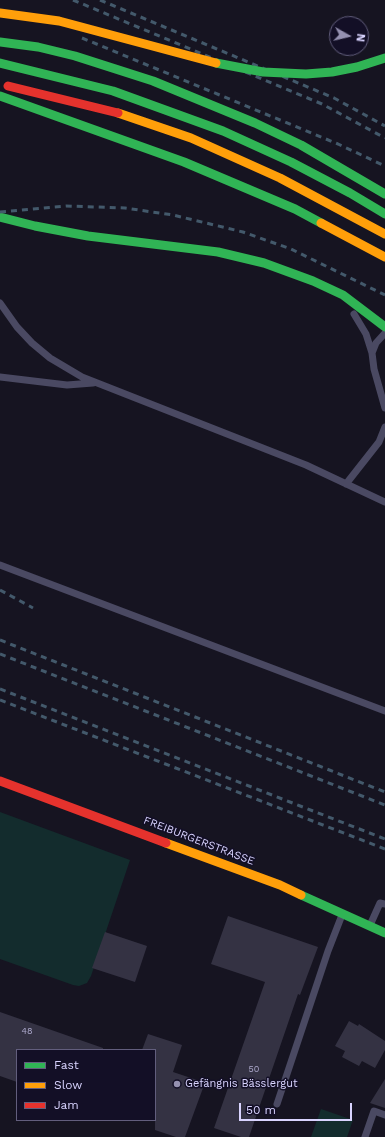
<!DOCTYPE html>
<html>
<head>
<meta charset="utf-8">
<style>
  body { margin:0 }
  #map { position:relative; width:385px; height:1137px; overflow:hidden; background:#161421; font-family:"Work Sans",sans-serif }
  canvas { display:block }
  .legend { position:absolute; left:16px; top:1049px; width:140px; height:72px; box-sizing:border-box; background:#130f26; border:1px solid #625e7d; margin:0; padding:5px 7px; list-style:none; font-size:12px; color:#d9d4ff }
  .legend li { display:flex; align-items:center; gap:8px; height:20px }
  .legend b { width:20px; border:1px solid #625e7d }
  .north { position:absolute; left:329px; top:16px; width:40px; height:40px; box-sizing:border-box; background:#130f26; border:1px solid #625e7d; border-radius:50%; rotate:98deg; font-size:11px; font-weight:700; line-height:16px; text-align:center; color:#d9d4ff }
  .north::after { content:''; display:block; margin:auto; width:14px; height:18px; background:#9591b1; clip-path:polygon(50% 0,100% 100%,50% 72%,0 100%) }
  .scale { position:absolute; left:239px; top:1103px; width:113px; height:18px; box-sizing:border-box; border:2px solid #d9d4ff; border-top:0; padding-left:5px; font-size:12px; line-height:14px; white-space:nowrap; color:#d9d4ff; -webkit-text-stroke:3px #130f26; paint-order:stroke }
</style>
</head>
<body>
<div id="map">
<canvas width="385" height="1137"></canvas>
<ul class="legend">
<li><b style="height:5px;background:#30b455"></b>Fast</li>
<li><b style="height:5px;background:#ff9f0a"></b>Slow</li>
<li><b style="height:5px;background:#e5322d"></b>Jam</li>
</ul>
<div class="north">N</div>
<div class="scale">50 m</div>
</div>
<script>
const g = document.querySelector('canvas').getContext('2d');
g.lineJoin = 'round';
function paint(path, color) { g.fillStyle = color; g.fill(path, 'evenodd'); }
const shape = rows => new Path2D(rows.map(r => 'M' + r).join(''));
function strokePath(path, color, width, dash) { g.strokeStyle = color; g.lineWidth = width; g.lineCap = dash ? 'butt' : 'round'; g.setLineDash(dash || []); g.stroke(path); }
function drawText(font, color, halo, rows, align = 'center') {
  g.font = font + ' "Work Sans",sans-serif'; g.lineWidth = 3; g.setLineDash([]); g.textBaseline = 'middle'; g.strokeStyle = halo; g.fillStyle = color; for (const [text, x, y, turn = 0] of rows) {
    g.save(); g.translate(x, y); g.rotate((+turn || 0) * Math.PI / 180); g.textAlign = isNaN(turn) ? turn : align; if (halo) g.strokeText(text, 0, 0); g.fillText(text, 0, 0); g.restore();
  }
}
paint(shape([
  [0,812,130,860,91,976,87,983,79,986,73,985,0,959],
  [321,1109,353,1120,347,1137,311,1137]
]), '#132c2d');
paint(shape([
  [228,916,318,947,300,995,298,994,249,1137,241,1137,214,1128,265,982,211,964],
  [105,932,147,946,135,982,92,968],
  [0,1012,103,1048,103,1050,17,1050,17,1082,0,1076],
  [349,1021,358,1026,359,1024,385,1041,385,1050,375,1068,362,1061,359,1066,342,1057,345,1051,335,1046],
  [148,1034,182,1045,173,1072,200,1081,198,1087,203,1088,185,1137,176,1137,155,1130,155,1050,142,1050],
  [385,1079,385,1108,370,1103]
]), '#343243');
strokePath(shape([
  [0,303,17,327,32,343,50,358,82,377,306,465,385,502],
  [354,314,366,334,372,353],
  [385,333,376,343,372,353,374,369,385,408],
  [0,377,67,385,93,383],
  [346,484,379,442,385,427],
  [0,565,385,711],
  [371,923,380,903,385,904],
  [277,1104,328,951,342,915],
  [365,1137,374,1111,385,1115]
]), '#4a4962', 7);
strokePath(shape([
  [0,42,38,47,75,56,153,81,255,123,301,145,385,194],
  [0,63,113,91,223,131,291,162,350,193,385,214],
  [0,96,184,162,295,209,321,223],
  [0,217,35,226,88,236,218,252,264,263,313,281,343,295,385,327],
  [301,895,385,933]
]), '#30b455', 9);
strokePath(shape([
  [118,113,191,138,280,178,385,234],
  [321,223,385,257],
  [166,843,280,885,301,895]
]), '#ff9f0a', 9);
strokePath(shape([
  [8,86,118,113],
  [0,781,166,843]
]), '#e5322d', 9);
strokePath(shape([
  [73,0,322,104,385,138],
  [100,0,334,98,385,126],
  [82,38,338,144,385,166],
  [0,212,66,206,125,208,173,215,243,232,291,249,385,295],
  [0,590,33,608],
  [0,640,385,792],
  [0,654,385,805],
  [0,689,385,839],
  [0,700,385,849]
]), '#43596b', 3, [6, 5]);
strokePath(shape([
  [216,63,263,72,306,74,332,72,357,67,385,58]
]), '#30b455', 9);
strokePath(shape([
  [0,13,59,21,216,63]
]), '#ff9f0a', 9);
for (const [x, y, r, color] of [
  [177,1084,4,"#9591b1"]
]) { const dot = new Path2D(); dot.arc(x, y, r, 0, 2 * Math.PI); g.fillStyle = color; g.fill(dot); strokePath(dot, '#130f26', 1.5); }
drawText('9px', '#b0acd0', null, [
  ["48",27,1031],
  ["50",254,1069]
]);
drawText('11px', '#d9d4ff', '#130f26', [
  ["FREIBURGERSTRASSE",199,841,21]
]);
drawText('11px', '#d9d4ff', '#130f26', [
  ["Gefängnis Bässlergut",185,1084]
], 'left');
</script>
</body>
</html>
